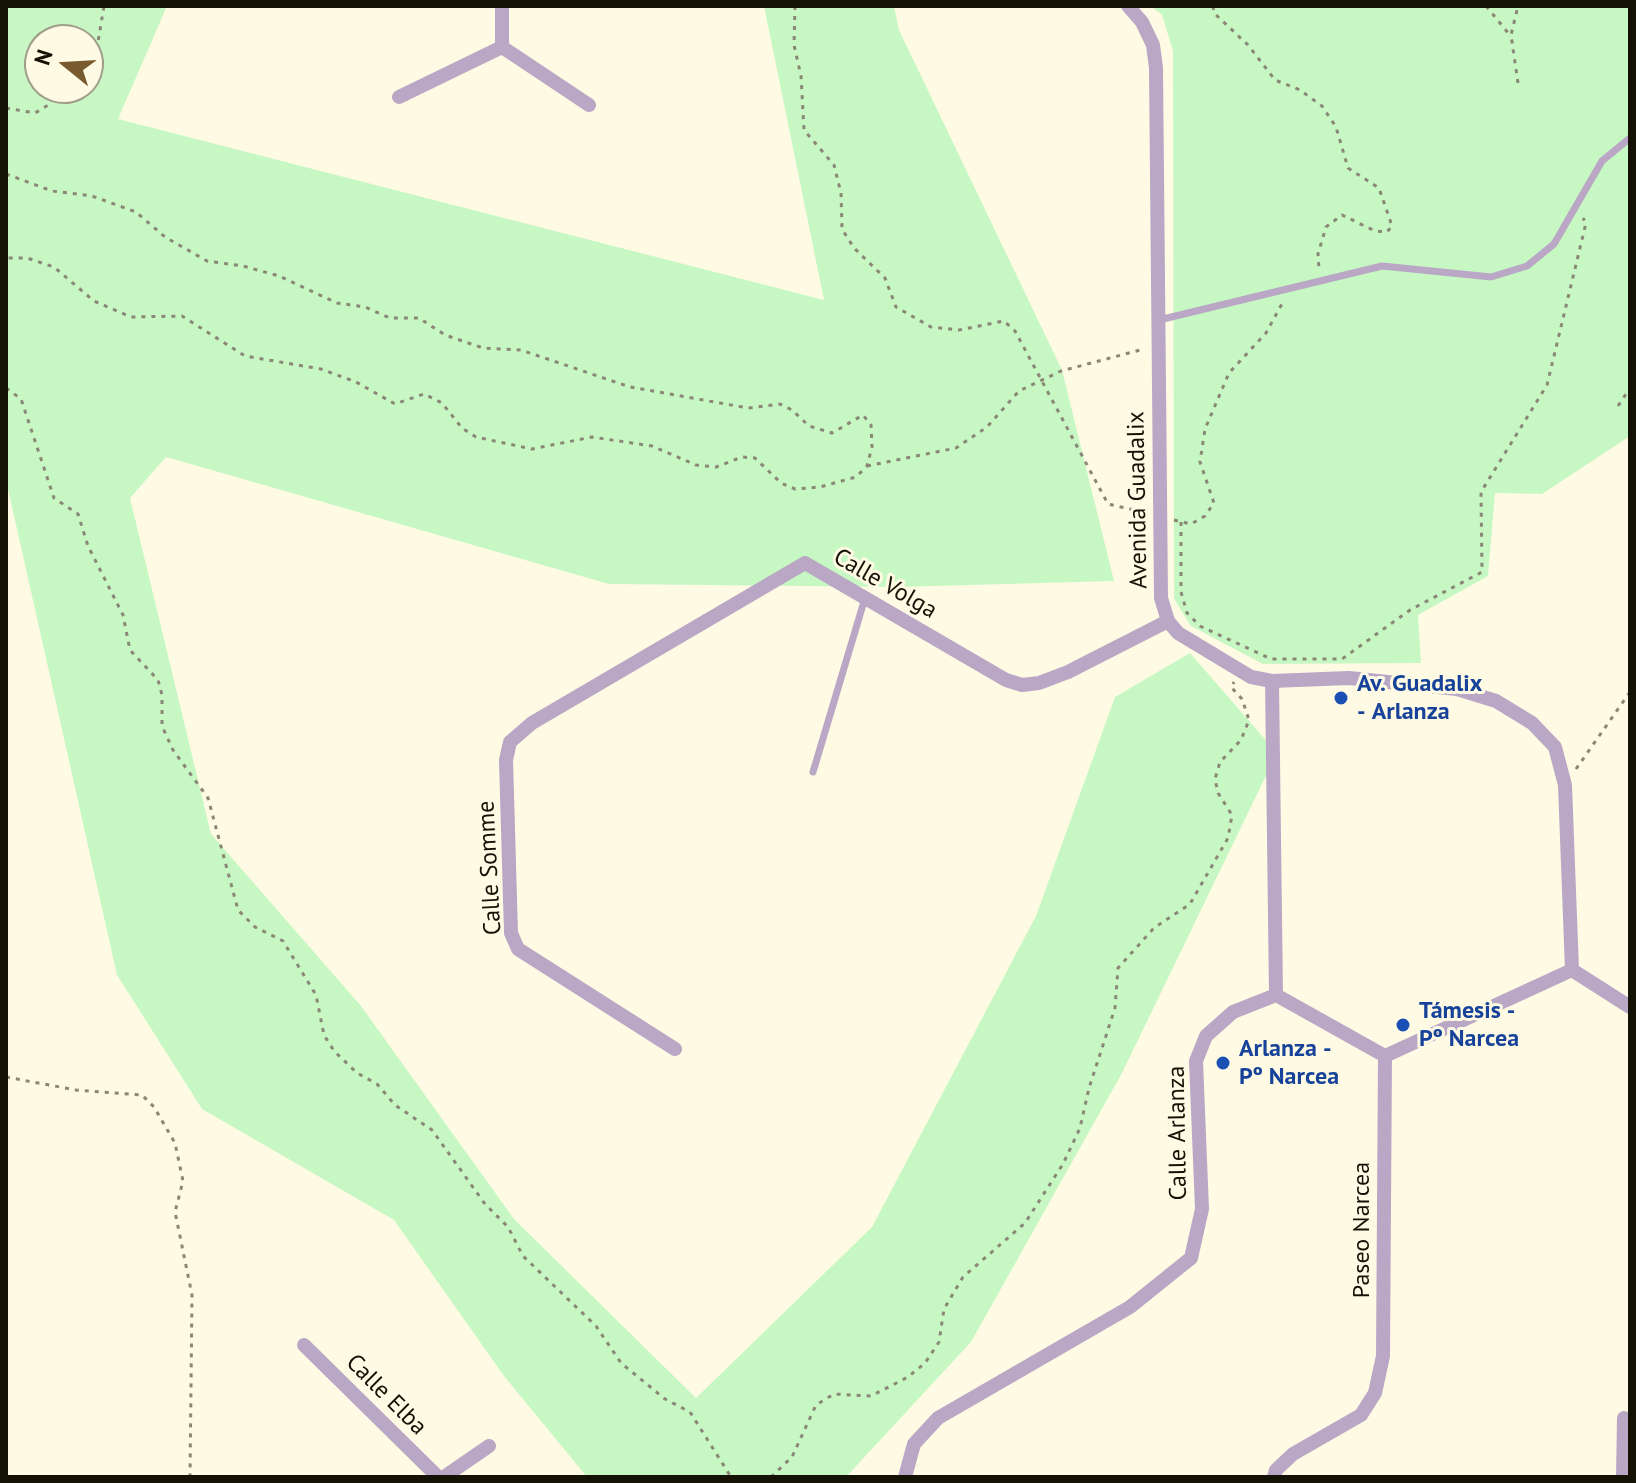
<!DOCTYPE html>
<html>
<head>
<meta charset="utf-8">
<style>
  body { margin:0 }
  #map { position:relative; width:1636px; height:1483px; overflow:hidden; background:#fffae4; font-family:"PT Sans",sans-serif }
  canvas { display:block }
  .frame { position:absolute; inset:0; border:8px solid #141105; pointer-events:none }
  .north { position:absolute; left:24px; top:24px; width:80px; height:80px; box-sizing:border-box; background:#fffae4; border:2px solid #a19d8b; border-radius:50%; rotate:288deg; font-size:22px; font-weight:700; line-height:32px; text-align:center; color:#141105 }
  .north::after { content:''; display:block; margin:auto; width:28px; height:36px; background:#795a2f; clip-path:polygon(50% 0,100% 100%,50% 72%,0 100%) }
</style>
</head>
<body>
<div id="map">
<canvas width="1636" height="1483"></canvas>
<div class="frame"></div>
<div class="north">N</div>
</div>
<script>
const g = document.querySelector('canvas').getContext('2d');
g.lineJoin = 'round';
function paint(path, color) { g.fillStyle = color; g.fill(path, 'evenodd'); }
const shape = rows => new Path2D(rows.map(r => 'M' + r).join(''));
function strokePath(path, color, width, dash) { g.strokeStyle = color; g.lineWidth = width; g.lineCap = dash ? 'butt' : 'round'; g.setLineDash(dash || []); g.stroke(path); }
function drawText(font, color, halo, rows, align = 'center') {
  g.font = font + ' "PT Sans",sans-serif'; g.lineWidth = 6; g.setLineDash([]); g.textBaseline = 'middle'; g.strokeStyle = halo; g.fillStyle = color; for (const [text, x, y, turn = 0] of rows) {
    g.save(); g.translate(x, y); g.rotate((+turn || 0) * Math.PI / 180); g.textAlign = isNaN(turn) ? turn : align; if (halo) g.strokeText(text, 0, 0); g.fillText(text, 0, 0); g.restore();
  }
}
paint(shape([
  [6,6,167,6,118,119,824,300,764,6,894,6,899,30,1062,370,1114,581,899,587,609,584,166,457,130,498,211,834,361,1006,514,1219,696,1398,872,1227,1036,916,1115,697,1190,653,1277,753,1122,1073,971,1342,846,1477,587,1477,504,1376,394,1220,202,1109,117,975,6,480],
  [40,40,88,40,88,88,40,88],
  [1151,6,1630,6,1630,436,1542,494,1495,493,1488,576,1418,615,1421,663,1263,664,1191,626,1174,599,1173,51,1162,15]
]), '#c7f8c3');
strokePath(shape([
  [795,6,794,45,801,76,804,130,834,165,841,193,842,229,854,248,885,278,896,307,931,327,959,330,1004,321,1015,331,1108,504,1147,513],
  [1213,6,1214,13,1248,45,1275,80,1300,90,1322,106,1336,127,1348,168,1379,188,1392,226,1387,232,1375,231,1342,215,1326,227,1318,254,1319,269],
  [1486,6,1509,34],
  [88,57,98,42,104,6],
  [1518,83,1511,35,1518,6],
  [6,108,35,113,50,104,59,88],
  [6,174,52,191,92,196,136,212,165,237,207,261,243,266,279,276,337,303,365,307,390,318,419,318,445,335,483,348,521,350,630,387,748,408,780,404,792,410,809,426,832,433,863,415,871,425,872,447,867,466,856,477,820,487,795,489,781,483,755,458,742,457,716,467,696,465,652,446,592,437,532,449,476,437,462,428,442,403,424,394,395,404,356,382,321,369,245,356,182,316,131,317,94,301,54,267,27,258,6,258],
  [6,388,21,399,54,498,78,514,88,546,123,615,130,650,158,680,162,695,162,726,173,750,208,798,238,910,255,927,283,941,316,995,324,1035,334,1051,357,1073,377,1084,395,1105,432,1130,485,1204,508,1227,523,1256,596,1326,621,1363,665,1399,690,1412,731,1477],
  [1618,406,1630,388],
  [867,466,956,448,987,427,1019,391,1061,371,1144,349],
  [1174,520,1191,524,1205,516,1214,503,1200,462,1205,429,1229,373,1266,333,1283,302],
  [1181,522,1181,592,1187,613,1200,626,1271,659,1342,659,1410,610,1482,572,1481,492,1547,385,1586,223,1583,218],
  [1576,769,1630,692],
  [6,1077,76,1090,142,1095,154,1107,175,1143,183,1181,175,1212,192,1295,190,1477],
  [771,1477,792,1457,816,1405,834,1394,871,1396,908,1377,925,1363,939,1342,944,1309,963,1277,1025,1223,1063,1164,1080,1128,1089,1088,1115,1008,1118,968,1154,928,1190,904,1228,838,1232,815,1218,793,1215,779,1220,762,1241,740,1249,720,1242,699,1231,687,1234,682]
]), '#8b8776', 3, [4, 6]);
strokePath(shape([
  [1159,320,1382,266,1491,277,1527,266,1554,244,1602,161,1630,138],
  [813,772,865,598]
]), '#b9a7c5', 7);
strokePath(shape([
  [1128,6,1142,22,1153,45,1156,68,1161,598,1168,621,1178,633,1251,677,1272,681,1349,678,1457,689,1496,701,1532,723,1555,747,1565,785,1572,970],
  [502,47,589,105],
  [399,97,502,47,502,6],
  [1272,681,1276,995],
  [1572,970,1630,1007],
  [1276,995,1385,1056],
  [675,1049,518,949,511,933,506,760,510,742,532,723,805,563,1006,680,1022,685,1039,683,1068,672,1168,621],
  [1385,1056,1572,970],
  [304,1345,438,1477],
  [444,1477,489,1446],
  [905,1477,914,1444,938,1418,1130,1307,1191,1258,1202,1209,1196,1061,1206,1036,1233,1012,1276,995],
  [1274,1477,1276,1470,1293,1454,1361,1415,1375,1393,1383,1356,1385,1056],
  [1623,1477,1624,1418]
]), '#b9a7c5', 14);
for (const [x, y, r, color] of [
  [1341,698,8,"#1a4fb4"],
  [1403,1025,8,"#1a4fb4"],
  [1223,1063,8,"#1a4fb4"]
]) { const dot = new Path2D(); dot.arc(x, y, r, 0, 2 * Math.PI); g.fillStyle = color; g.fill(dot); strokePath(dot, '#fffae4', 3); }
drawText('24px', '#141105', '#fffae4', [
  ["Avenida Guadalix",1138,500,-91],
  ["Calle Volga",885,584,30],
  ["Calle Somme",490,868,-93],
  ["Calle Arlanza",1178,1133,-91],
  ["Paseo Narcea",1362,1230,-90],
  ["Calle Elba",386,1395,45]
]);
drawText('bold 24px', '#164399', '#fffae4', [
  ["Av. Guadalix",1357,684],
  ["- Arlanza",1357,712],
  ["Támesis -",1419,1011],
  ["Pº Narcea",1419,1039],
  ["Arlanza -",1239,1049],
  ["Pº Narcea",1239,1077]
], 'left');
</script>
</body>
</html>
